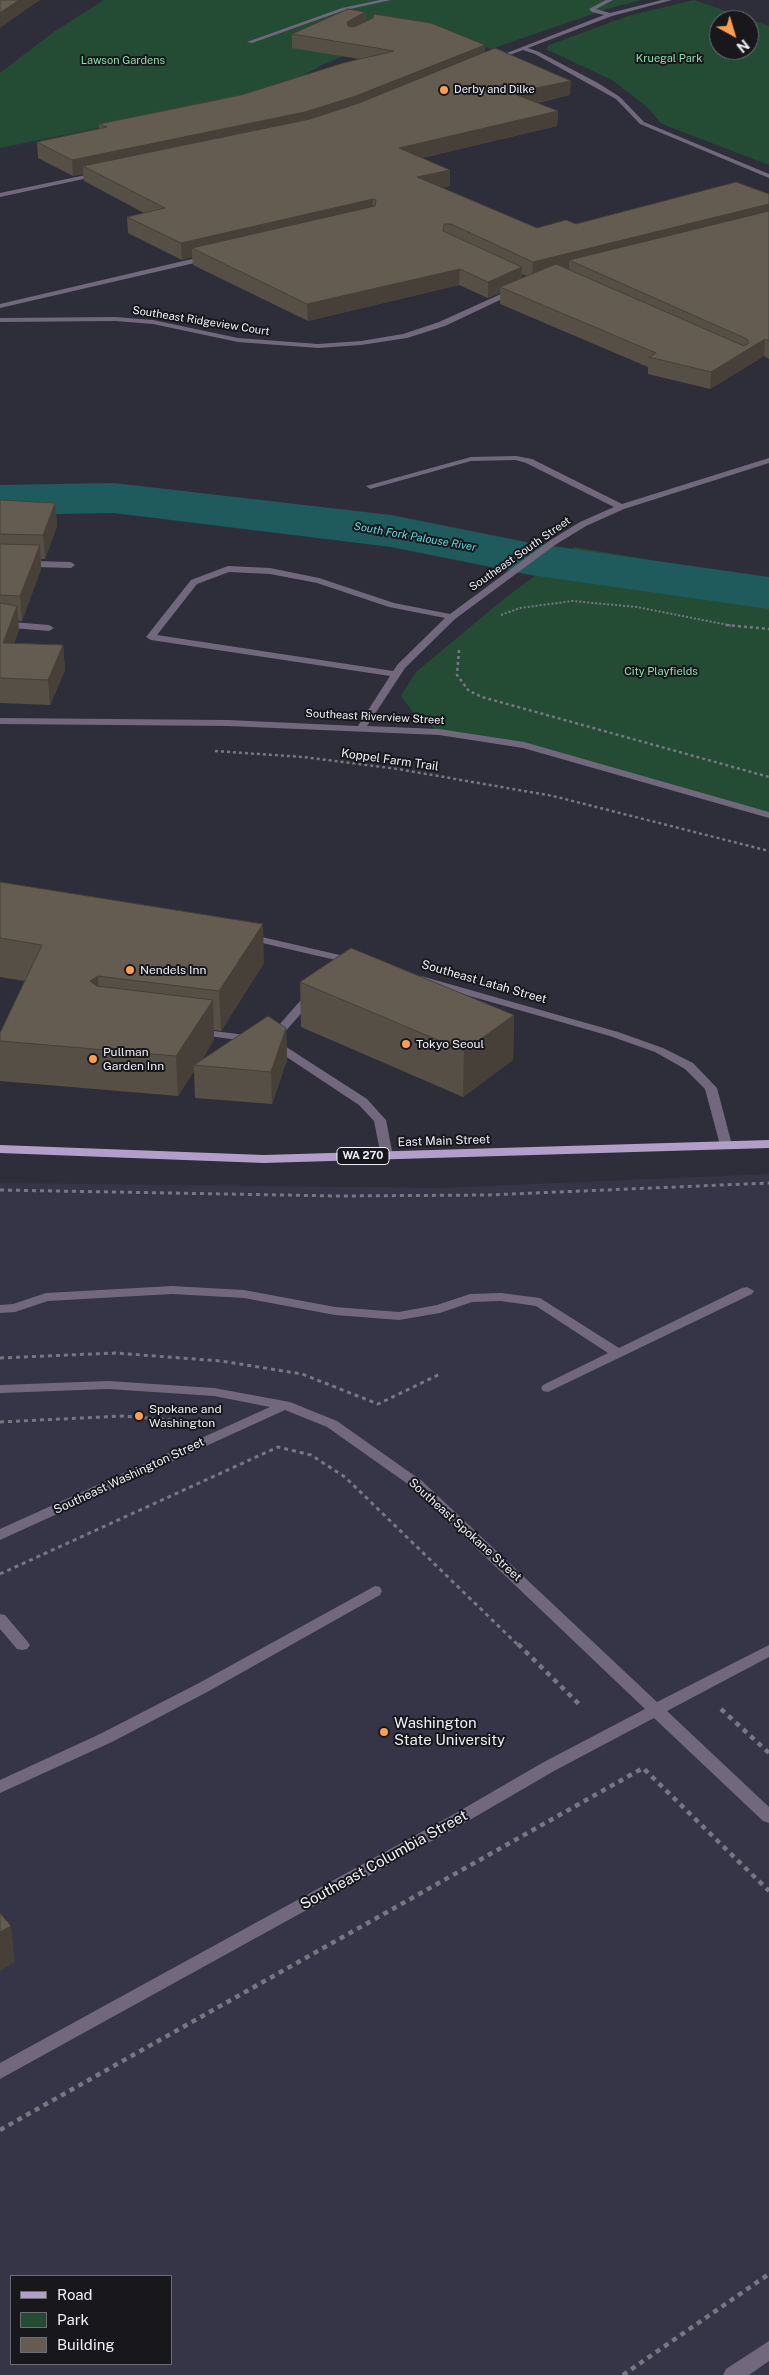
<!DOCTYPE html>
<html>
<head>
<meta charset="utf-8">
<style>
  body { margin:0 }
  #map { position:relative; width:769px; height:2375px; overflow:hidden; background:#2e2e3a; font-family:"Public Sans",sans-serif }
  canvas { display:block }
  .legend { position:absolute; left:10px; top:2275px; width:162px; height:90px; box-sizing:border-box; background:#17171c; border:1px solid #6d6d74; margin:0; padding:6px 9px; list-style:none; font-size:15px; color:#eeeff7 }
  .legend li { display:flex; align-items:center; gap:10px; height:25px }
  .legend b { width:25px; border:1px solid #6d6d74 }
  .north { position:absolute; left:709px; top:10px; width:50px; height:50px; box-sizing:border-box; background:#17171c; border:1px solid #6d6d74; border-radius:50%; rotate:141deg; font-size:14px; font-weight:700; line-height:20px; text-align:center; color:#eeeff7 }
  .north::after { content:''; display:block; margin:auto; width:18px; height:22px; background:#fc9e52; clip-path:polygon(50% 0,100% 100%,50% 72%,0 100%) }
</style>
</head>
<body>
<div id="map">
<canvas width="769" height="2375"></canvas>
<ul class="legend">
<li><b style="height:6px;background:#b19fca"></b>Road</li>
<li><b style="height:14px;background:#244c35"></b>Park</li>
<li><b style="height:14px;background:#645c50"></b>Building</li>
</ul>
<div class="north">N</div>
</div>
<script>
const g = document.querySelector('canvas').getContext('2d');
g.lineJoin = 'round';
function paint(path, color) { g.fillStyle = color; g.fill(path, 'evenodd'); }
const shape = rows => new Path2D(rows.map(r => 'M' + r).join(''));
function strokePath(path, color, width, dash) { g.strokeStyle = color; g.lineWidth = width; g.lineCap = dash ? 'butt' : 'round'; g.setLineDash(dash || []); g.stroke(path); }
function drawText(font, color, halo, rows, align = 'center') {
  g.font = font + ' "Public Sans",sans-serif'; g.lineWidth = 4; g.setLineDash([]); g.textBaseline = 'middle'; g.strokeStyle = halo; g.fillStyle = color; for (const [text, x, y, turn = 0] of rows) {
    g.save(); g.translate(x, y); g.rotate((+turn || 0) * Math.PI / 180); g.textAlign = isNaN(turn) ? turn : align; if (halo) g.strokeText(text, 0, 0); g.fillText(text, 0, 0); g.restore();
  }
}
paint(shape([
  [769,1174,769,2375,0,2375,0,1183,439,1188],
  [11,2276,171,2276,171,2364,11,2364]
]), '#353547');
paint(shape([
  [104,0,641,0,607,9,491,49,419,25,324,64,271,93,0,148,0,73,55,31],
  [694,0,769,26,769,165,662,124,646,106,612,80,546,49,549,45,628,16],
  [719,20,749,20,749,50,719,50],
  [574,547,769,580,769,815,524,745,439,732,412,711,401,696,416,672,505,598]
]), '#244c35');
paint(shape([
  [114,483,391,515,531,543,769,577,769,609,531,575,391,547,114,513,0,515,0,485,114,483]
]), '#1f5b5c');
strokePath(shape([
  [501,615,520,608,572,601,637,607,733,626]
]), '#777782', 2, [2, 2]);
strokePath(shape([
  [726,625,769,629],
  [459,650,457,675,469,691,482,697,769,777],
  [215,751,303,757,398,769,553,796,769,851]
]), '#777782', 2.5, [3, 3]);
strokePath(shape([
  [0,1190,339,1196,488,1195,769,1183],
  [0,1358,115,1353,221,1361,302,1374,378,1404,440,1374],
  [0,1422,123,1416,182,1421],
  [0,1574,278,1447,311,1455,345,1477,519,1646]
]), '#777782', 3, [4, 4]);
strokePath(shape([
  [518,1644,582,1707],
  [721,1709,769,1753],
  [0,2130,643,1768,769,1891],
  [623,2375,769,2274]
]), '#777782', 4.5, [5, 5]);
paint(shape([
  [380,0,391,0,345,10,252,43,247,42,342,8,380,0],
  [606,0,613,0,596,9,610,13,662,0,672,0,612,16,528,48,539,52,598,83,620,97,644,122,769,174,769,178,640,124,616,99,535,54,523,50,494,61,489,60,604,15,592,12,589,9,606,0],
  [100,172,103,174,102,175,0,197,0,193,100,172],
  [209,255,212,255,212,259,0,308,0,304,209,255],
  [512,289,519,291,445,326,407,338,361,345,318,348,238,342,153,324,115,321,0,322,0,318,115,317,153,320,238,338,318,344,361,341,403,334,439,322,512,289],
  [516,456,532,459,622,504,769,458,769,463,624,509,586,526,555,545,455,619,405,668,367,726,439,729,524,742,769,812,769,818,523,748,439,735,228,726,0,724,0,718,228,720,358,726,390,676,151,640,146,637,191,580,228,566,270,568,319,578,394,603,450,614,549,541,580,522,614,507,526,463,516,460,471,461,370,489,366,486,471,457,516,456],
  [229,572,270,574,317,583,389,607,445,618,398,664,393,671,157,635,197,584,229,572],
  [0,560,71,562,75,565,71,568,0,566,0,560],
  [0,621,49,625,54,628,49,631,0,627,0,621],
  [249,934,357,959,359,961,353,964,245,939,243,937,249,934],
  [421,976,618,1032,663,1048,693,1063,717,1088,732,1145,726,1149,720,1145,705,1089,685,1069,655,1052,610,1036,417,981,415,979,421,976],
  [312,991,318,994,277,1041,367,1099,386,1120,393,1156,391,1159,383,1159,381,1156,374,1121,359,1105,264,1042,308,992,312,991],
  [198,1029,253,1036,259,1039,253,1042,194,1034,192,1032,194,1030,198,1029],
  [172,1286,244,1290,335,1307,399,1312,437,1305,470,1294,501,1293,540,1298,619,1348,742,1288,747,1287,754,1291,752,1294,548,1392,543,1391,541,1388,543,1385,608,1353,536,1306,501,1301,472,1302,440,1313,399,1320,335,1315,244,1298,172,1294,48,1301,15,1312,0,1313,0,1305,13,1304,46,1293,172,1286],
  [108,1381,214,1388,290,1402,337,1421,422,1481,657,1702,769,1645,769,1657,667,1711,769,1807,769,1823,763,1821,654,1718,554,1771,468,1821,0,2079,0,2063,456,1813,542,1763,645,1709,412,1487,327,1427,285,1410,0,1540,0,1529,270,1407,214,1396,108,1389,0,1393,0,1385,108,1381],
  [375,1586,380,1587,382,1591,380,1595,209,1691,112,1742,0,1793,0,1780,100,1734,199,1683,375,1586],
  [0,1614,5,1615,27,1641,30,1645,27,1649,22,1650,17,1649,0,1629,0,1614],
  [769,2341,769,2361,749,2375,723,2375,726,2369,769,2341]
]), '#71687d');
paint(shape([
  [769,1140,769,1148,264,1163,0,1153,0,1145,264,1155,769,1140]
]), '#b19fca');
paint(shape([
  [365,12,366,21,485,52,570,95,537,103,558,111,557,126,422,158,450,186,442,188,537,228,576,224,769,194,769,359,764,356,710,389,648,374,648,367,500,304,500,293,488,298,459,285,308,321,193,265,192,257,182,260,128,233,127,217,144,213,84,181,83,174,73,176,38,158,37,142,99,129,99,124,241,95,359,59,292,48,292,34],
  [522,274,527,276,522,278],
  [0,500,55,503,57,526,45,559,41,559,41,569,22,621,18,621,19,630,14,643,63,645,65,670,50,705,0,703],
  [0,882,264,963,221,1031,214,1030,214,1040,201,1061,286,1028,287,1060,272,1104,195,1098,194,1071,178,1096,0,1081,0,1033,25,981,0,977],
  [300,982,514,1015,513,1060,463,1097,301,1027]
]), '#564f45');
paint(shape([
  [19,0,40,0,0,28,0,13],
  [365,12,366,26,347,36,347,22],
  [485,45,485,59,353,112,83,166,83,174,73,176,72,160],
  [571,81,570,95,511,108,512,93],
  [558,111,557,126,399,163,399,148],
  [450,170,450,186,417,193,417,177],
  [373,199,373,215,192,248,192,257,182,260,181,243],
  [769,204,769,220,569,260,569,270,532,279,533,262],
  [522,267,521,284,500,287,500,293,488,298,488,282],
  [460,269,459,285,308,321,307,304],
  [765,339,764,356,710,389,711,372],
  [55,503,57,526,45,559,43,535],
  [40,545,41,569,22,621,20,596],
  [17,606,19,630,5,668,3,643],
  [63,645,65,670,50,705,48,680],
  [263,924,264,963,221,1031,219,991],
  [98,976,100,1016,90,981],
  [213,1000,214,1040,198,1066,194,1065,194,1071,178,1096,176,1056],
  [514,1015,513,1060,463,1097,464,1051],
  [286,1028,287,1060,272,1104,271,1072],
  [11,1926,15,1962,0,1971,0,1932]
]), '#464038');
const building = shape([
  [0,0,19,0,0,13,0,0],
  [348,9,365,12,347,22,348,26,354,27,373,18,374,14,431,23,485,45,353,97,305,112,72,160,37,142,107,127,99,124,241,95,343,63,394,51,292,34,348,9],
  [495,48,571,81,512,93,558,111,399,148,450,170,417,177,537,228,566,220,576,224,736,182,769,194,769,204,533,262,451,224,444,224,443,231,522,267,488,282,460,269,307,304,192,248,375,206,376,200,373,199,181,243,127,217,165,208,83,166,310,119,359,103,495,48],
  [769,211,769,341,765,339,711,372,649,357,656,353,500,287,556,264,744,346,749,343,747,339,569,260,769,211],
  [0,500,55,503,43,535,0,534,0,500],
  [0,544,40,545,20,596,0,595,0,544],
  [0,603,17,606,3,643,63,645,48,680,0,678,0,603],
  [0,882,263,924,219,991,98,976,90,981,97,986,213,1000,176,1056,0,1041,0,1033,42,945,0,938,0,882],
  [351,948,514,1015,464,1051,300,982,351,948],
  [268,1016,286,1028,271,1072,194,1065,268,1016],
  [0,1913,11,1926,0,1932,0,1913]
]);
paint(building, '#645c50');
strokePath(building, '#464038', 1);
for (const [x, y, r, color] of [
  [444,90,5,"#fc9e52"],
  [130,970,5,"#fc9e52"],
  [406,1044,5,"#fc9e52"],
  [93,1059,5,"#fc9e52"],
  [139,1416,5,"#fc9e52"],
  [384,1732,5,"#fc9e52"]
]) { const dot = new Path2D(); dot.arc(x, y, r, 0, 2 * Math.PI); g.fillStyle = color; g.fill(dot); strokePath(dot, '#17171c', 2); }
drawText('11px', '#8edfae', '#17171c', [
  ["Kruegal Park",669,59],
  ["Lawson Gardens",123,61],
  ["City Playfields",661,672]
]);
drawText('11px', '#eeeff7', '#17171c', [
  ["Derby and Dilke",454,90]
], 'left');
drawText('11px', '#eeeff7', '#17171c', [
  ["Southeast Ridgeview Court",201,321,9],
  ["Southeast South Street",520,554,-35],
  ["Southeast Riverview Street",375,717,3]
]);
drawText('italic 11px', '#65dadc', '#17171c', [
  ["South Fork Palouse River",415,537,10]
]);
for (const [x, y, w] of [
  [363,1156,52]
]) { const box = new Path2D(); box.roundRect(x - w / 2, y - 8.5, w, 17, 4); g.fillStyle = '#17171c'; g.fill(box); strokePath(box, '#eeeff7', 1); }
drawText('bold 11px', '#eeeff7', null, [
  ["WA 270",363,1156]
]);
drawText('12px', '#eeeff7', '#17171c', [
  ["Koppel Farm Trail",390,760,8],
  ["Southeast Latah Street",484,982,16],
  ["East Main Street",444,1141,-2],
  ["Southeast Washington Street",129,1476,-25],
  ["Southeast Spokane Street",465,1530,42]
]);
drawText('12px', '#eeeff7', '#17171c', [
  ["Nendels Inn",140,970],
  ["Tokyo Seoul",416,1044],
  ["Pullman",103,1052],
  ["Garden Inn",103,1066],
  ["Spokane and",149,1409],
  ["Washington",149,1423]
], 'left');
drawText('15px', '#eeeff7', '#17171c', [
  ["Washington",394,1723],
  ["State University",394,1740]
], 'left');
drawText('15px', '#eeeff7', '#17171c', [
  ["Southeast Columbia Street",384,1860,-29]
]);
</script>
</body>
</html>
